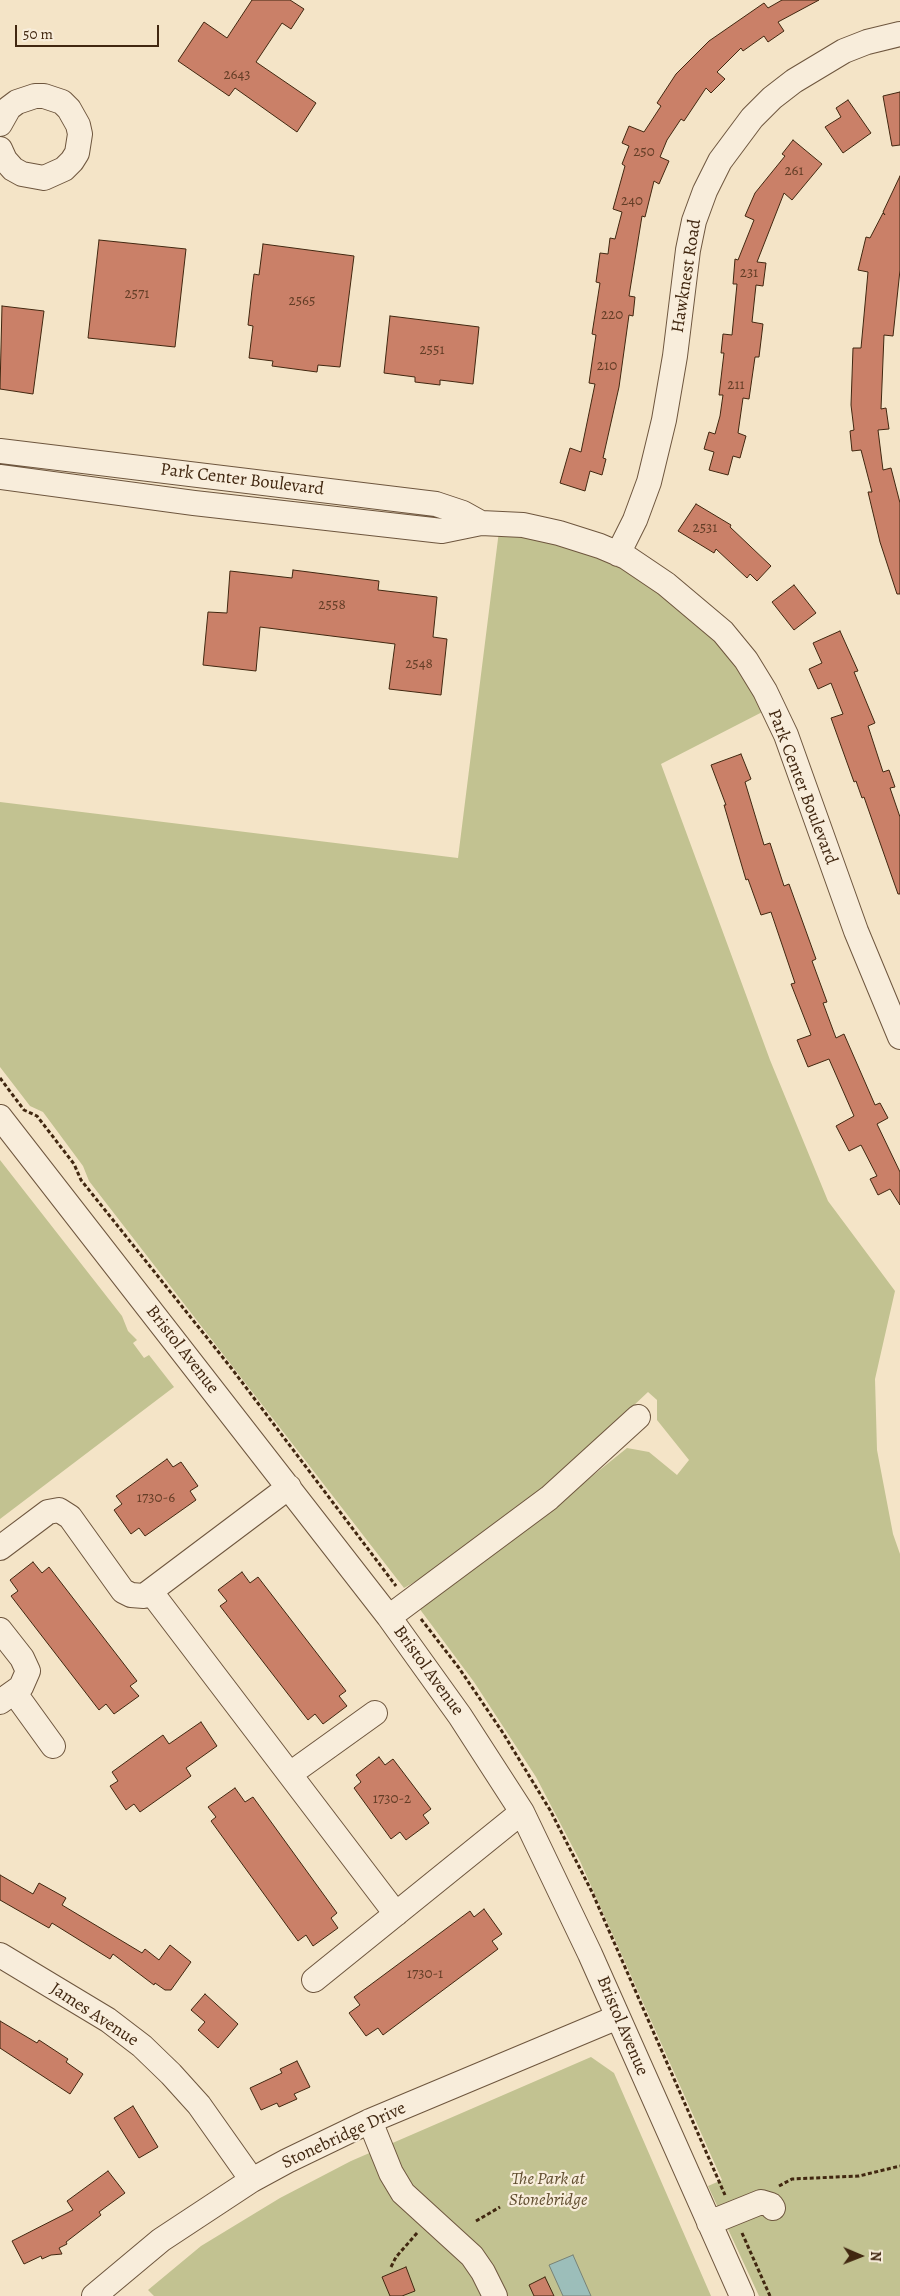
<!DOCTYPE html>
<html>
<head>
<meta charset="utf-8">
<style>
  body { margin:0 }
  #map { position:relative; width:900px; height:2296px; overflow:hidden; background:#f4e4c7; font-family:Alegreya,serif }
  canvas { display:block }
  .north { position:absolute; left:835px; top:2231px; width:50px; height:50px; -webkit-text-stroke:4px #f8eddb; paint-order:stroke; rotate:91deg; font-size:14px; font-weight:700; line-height:20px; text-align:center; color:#412710 }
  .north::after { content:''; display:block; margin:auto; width:18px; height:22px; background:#412710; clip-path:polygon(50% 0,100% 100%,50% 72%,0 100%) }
  .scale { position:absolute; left:15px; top:25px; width:144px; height:22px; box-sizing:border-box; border:2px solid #412710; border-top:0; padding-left:6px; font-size:15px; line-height:18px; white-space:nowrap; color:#412710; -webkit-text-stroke:4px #f8eddb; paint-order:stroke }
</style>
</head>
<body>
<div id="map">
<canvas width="900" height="2296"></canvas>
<div class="north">N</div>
<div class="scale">50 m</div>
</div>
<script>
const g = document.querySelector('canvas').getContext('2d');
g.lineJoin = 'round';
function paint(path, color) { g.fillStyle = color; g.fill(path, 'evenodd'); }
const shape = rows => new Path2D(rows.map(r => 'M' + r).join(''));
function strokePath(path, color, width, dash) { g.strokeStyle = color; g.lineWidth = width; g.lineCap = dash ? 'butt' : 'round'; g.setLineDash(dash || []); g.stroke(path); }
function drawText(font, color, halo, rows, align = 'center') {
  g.font = font + ' Alegreya,serif'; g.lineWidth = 4.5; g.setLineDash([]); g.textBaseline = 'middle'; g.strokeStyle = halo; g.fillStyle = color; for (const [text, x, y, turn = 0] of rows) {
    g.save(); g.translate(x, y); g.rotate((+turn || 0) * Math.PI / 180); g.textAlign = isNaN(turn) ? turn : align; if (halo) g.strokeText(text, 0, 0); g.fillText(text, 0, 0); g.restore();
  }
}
paint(shape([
  [500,523,523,525,674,590,772,707,661,764,770,1060,828,1201,895,1291,875,1379,877,1450,893,1534,900,1554,900,2296,759,2296,708,2186,722,2180,580,1861,536,1777,474,1682,419,1608,529,1527,627,1448,649,1452,677,1475,689,1460,657,1420,657,1400,648,1392,534,1499,478,1546,404,1588,89,1181,83,1166,43,1112,30,1106,0,1067,0,802,458,858],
  [0,1160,122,1316,128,1331,137,1340,133,1343,144,1358,149,1355,174,1387,0,1519],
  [591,2057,614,2073,711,2296,154,2296,148,2290,201,2246,280,2198,351,2161]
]), '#c2c291');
const water = shape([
  [573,2255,591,2296,563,2296,549,2265,573,2255]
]);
paint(water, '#9cbeba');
strokePath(water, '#788276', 1);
const building = shape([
  [252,0,290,0,304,9,291,29,282,23,256,62,316,103,297,132,235,88,229,96,178,61,204,22,227,38,252,0],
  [782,0,819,0,778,22,784,31,768,42,764,36,743,51,741,48,717,72,725,79,711,93,706,88,684,121,681,119,667,140,660,157,669,161,659,184,654,181,645,217,642,216,629,296,635,297,633,316,629,315,619,387,603,458,606,459,602,475,590,471,585,491,560,483,570,448,581,452,595,384,589,383,596,335,592,334,600,283,596,282,600,253,608,254,610,238,615,239,622,212,613,209,625,166,622,164,629,146,622,143,629,126,644,132,661,106,657,103,676,74,709,41,764,3,768,8,782,0],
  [900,92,900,145,892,146,883,96,900,92],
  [848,100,871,133,843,153,825,127,841,117,836,108,848,100],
  [793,140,822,164,792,200,784,193,757,262,766,263,763,286,756,285,752,322,763,324,759,357,755,357,749,399,743,398,738,433,746,436,740,458,733,456,728,475,709,470,714,452,704,449,709,432,715,434,720,416,723,395,719,395,724,353,721,353,723,334,732,335,737,284,733,284,735,259,738,260,754,220,745,216,755,193,785,156,782,154,793,140],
  [900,176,900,270,893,336,884,335,881,409,886,408,889,429,878,430,883,470,891,468,900,503,900,594,897,594,880,542,868,492,872,492,861,450,852,451,850,431,854,430,851,405,853,348,861,348,868,272,858,270,866,237,870,238,883,213,885,215,883,212,900,176],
  [99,240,186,249,175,347,88,338,99,240],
  [263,244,354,256,340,367,318,365,317,372,272,366,273,361,249,358,253,326,248,325,252,290,254,274,259,275,263,244],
  [2,306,44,311,33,394,0,389,2,306],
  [390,316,479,327,473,384,440,380,440,385,415,382,415,377,384,373,390,316],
  [696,504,731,525,730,527,771,566,757,581,750,574,747,578,716,549,714,553,678,531,696,504],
  [293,570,379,581,378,590,437,597,433,637,447,639,441,695,389,689,395,644,260,627,256,671,203,665,208,612,227,613,230,571,292,578,293,570],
  [794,585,816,613,794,630,772,602,794,585],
  [840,631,858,671,854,672,875,723,868,726,883,772,889,770,895,787,890,788,900,817,900,894,898,894,864,797,862,798,856,781,854,782,831,718,843,714,831,683,818,689,809,669,822,663,813,643,840,631],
  [741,754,751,779,745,782,764,845,770,843,784,886,789,884,816,959,812,961,827,1002,823,1003,836,1038,844,1034,875,1105,880,1103,888,1118,877,1124,900,1172,900,1205,890,1189,878,1195,870,1179,877,1176,861,1145,849,1151,836,1126,854,1116,829,1059,808,1067,797,1040,811,1035,791,984,795,983,771,912,761,915,748,879,746,880,724,805,726,805,711,765,741,754],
  [167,1459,173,1467,181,1462,198,1486,190,1491,196,1500,145,1536,139,1528,131,1534,114,1510,122,1504,116,1496,167,1459],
  [33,1562,42,1573,49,1567,137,1681,130,1686,139,1696,114,1714,106,1704,99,1710,11,1596,18,1591,10,1580,33,1562],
  [242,1572,250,1583,258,1577,346,1691,339,1696,347,1706,323,1724,315,1714,308,1720,220,1606,227,1601,218,1590,242,1572],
  [201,1722,217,1746,186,1768,191,1776,140,1812,134,1804,126,1810,110,1786,118,1781,112,1772,163,1735,169,1744,201,1722],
  [379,1757,385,1765,393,1759,431,1809,423,1815,429,1823,406,1840,400,1832,391,1839,354,1788,361,1782,356,1775,379,1757],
  [235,1788,245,1802,253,1797,337,1913,331,1918,338,1928,313,1946,306,1935,298,1941,211,1821,216,1817,208,1807,235,1788],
  [0,1875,33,1894,39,1883,66,1898,62,1905,142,1953,145,1949,159,1960,170,1945,191,1962,171,1990,165,1990,155,1983,154,1985,113,1954,110,1959,52,1923,49,1928,0,1900,0,1875],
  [484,1909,502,1934,492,1941,498,1949,383,2035,378,2028,366,2036,349,2013,360,2005,354,1997,470,1911,474,1917,484,1909],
  [205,1994,238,2024,218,2048,198,2030,205,2022,191,2010,205,1994],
  [0,2021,37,2043,39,2040,68,2059,66,2062,83,2074,70,2094,0,2048,0,2021],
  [297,2061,310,2087,294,2094,297,2099,279,2107,277,2103,261,2110,250,2088,282,2073,280,2069,297,2061],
  [133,2106,158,2147,139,2158,114,2118,133,2106],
  [108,2171,125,2193,99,2212,101,2215,66,2242,67,2244,59,2248,62,2254,51,2255,42,2259,41,2256,24,2264,12,2241,73,2210,67,2201,108,2171],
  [406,2267,415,2291,402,2296,390,2296,382,2277,406,2267],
  [545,2277,554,2296,534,2296,529,2285,545,2277]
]);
paint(building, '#ca8068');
strokePath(building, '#412710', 1);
const minor = shape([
  [0,124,9,108,17,102,35,96,44,96,62,102,69,109,78,125,80,134,77,153,72,161,64,169,44,178,22,174,13,169,5,160,0,149],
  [0,451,436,504,463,513,481,523],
  [0,477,194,503,442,531,481,523,523,525,559,533,600,546,626,557,666,584,723,632,746,660,765,691,786,735,856,931,900,1037],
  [618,554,635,520,649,482,664,420,675,356,688,250,694,221,705,191,720,161,752,118,772,98,794,81,844,51,867,42,900,34],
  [0,1117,389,1617,460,1716,522,1812,590,1954,742,2296],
  [0,1548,48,1512,59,1510,70,1517,75,1524,123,1591,131,1595,144,1596,289,1487],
  [151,1592,396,1914],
  [389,1617,549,1498,638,1417],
  [0,1630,22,1658,28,1671,21,1687,0,1702],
  [14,1692,53,1746],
  [290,1774,375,1713],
  [0,1955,108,2020,142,2046,171,2074,199,2105,252,2180],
  [314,1980,522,1812],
  [370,2121,391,2173,403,2193,472,2256,483,2272,495,2296],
  [709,2223,761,2202,771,2205,773,2208],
  [94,2296,161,2240,252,2180,287,2161,370,2121,618,2017]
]);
strokePath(minor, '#6e563e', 26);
strokePath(shape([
  [0,1078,24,1110,37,1116,74,1164,81,1180,232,1369,396,1586],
  [421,1619,459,1668,503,1733,550,1810,592,1892,725,2195],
  [779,2186,792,2179,859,2176,900,2166],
  [476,2221,500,2207],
  [742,2233,770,2296],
  [391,2267,396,2257,418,2232]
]), '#412710', 3, [4, 2.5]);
strokePath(minor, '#f8eddb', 24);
drawText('15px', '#633d26', null, [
  ["2643",237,75],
  ["250",644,152],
  ["261",794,171],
  ["240",632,201],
  ["231",749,273],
  ["2571",137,294],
  ["2565",302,301],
  ["220",612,315],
  ["2551",432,350],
  ["210",607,366],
  ["211",736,385],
  ["2531",705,528],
  ["2558",332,605],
  ["2548",419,664],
  ["1730-6",156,1498],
  ["1730-2",392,1799],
  ["1730-1",425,1974]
]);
drawText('18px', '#412710', '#f8eddb', [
  ["Hawknest Road",687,276,-81],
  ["Park Center Boulevard",242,480,7],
  ["Park Center Boulevard",802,787,69],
  ["Bristol Avenue",182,1350,52],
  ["Bristol Avenue",428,1671,54],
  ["James Avenue",94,2015,33],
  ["Bristol Avenue",622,2026,67],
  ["Stonebridge Drive",344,2136,-25]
]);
drawText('italic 18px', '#614e30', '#f8eddb', [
  ["The Park at",548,2180],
  ["Stonebridge",548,2201]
]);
</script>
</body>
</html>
